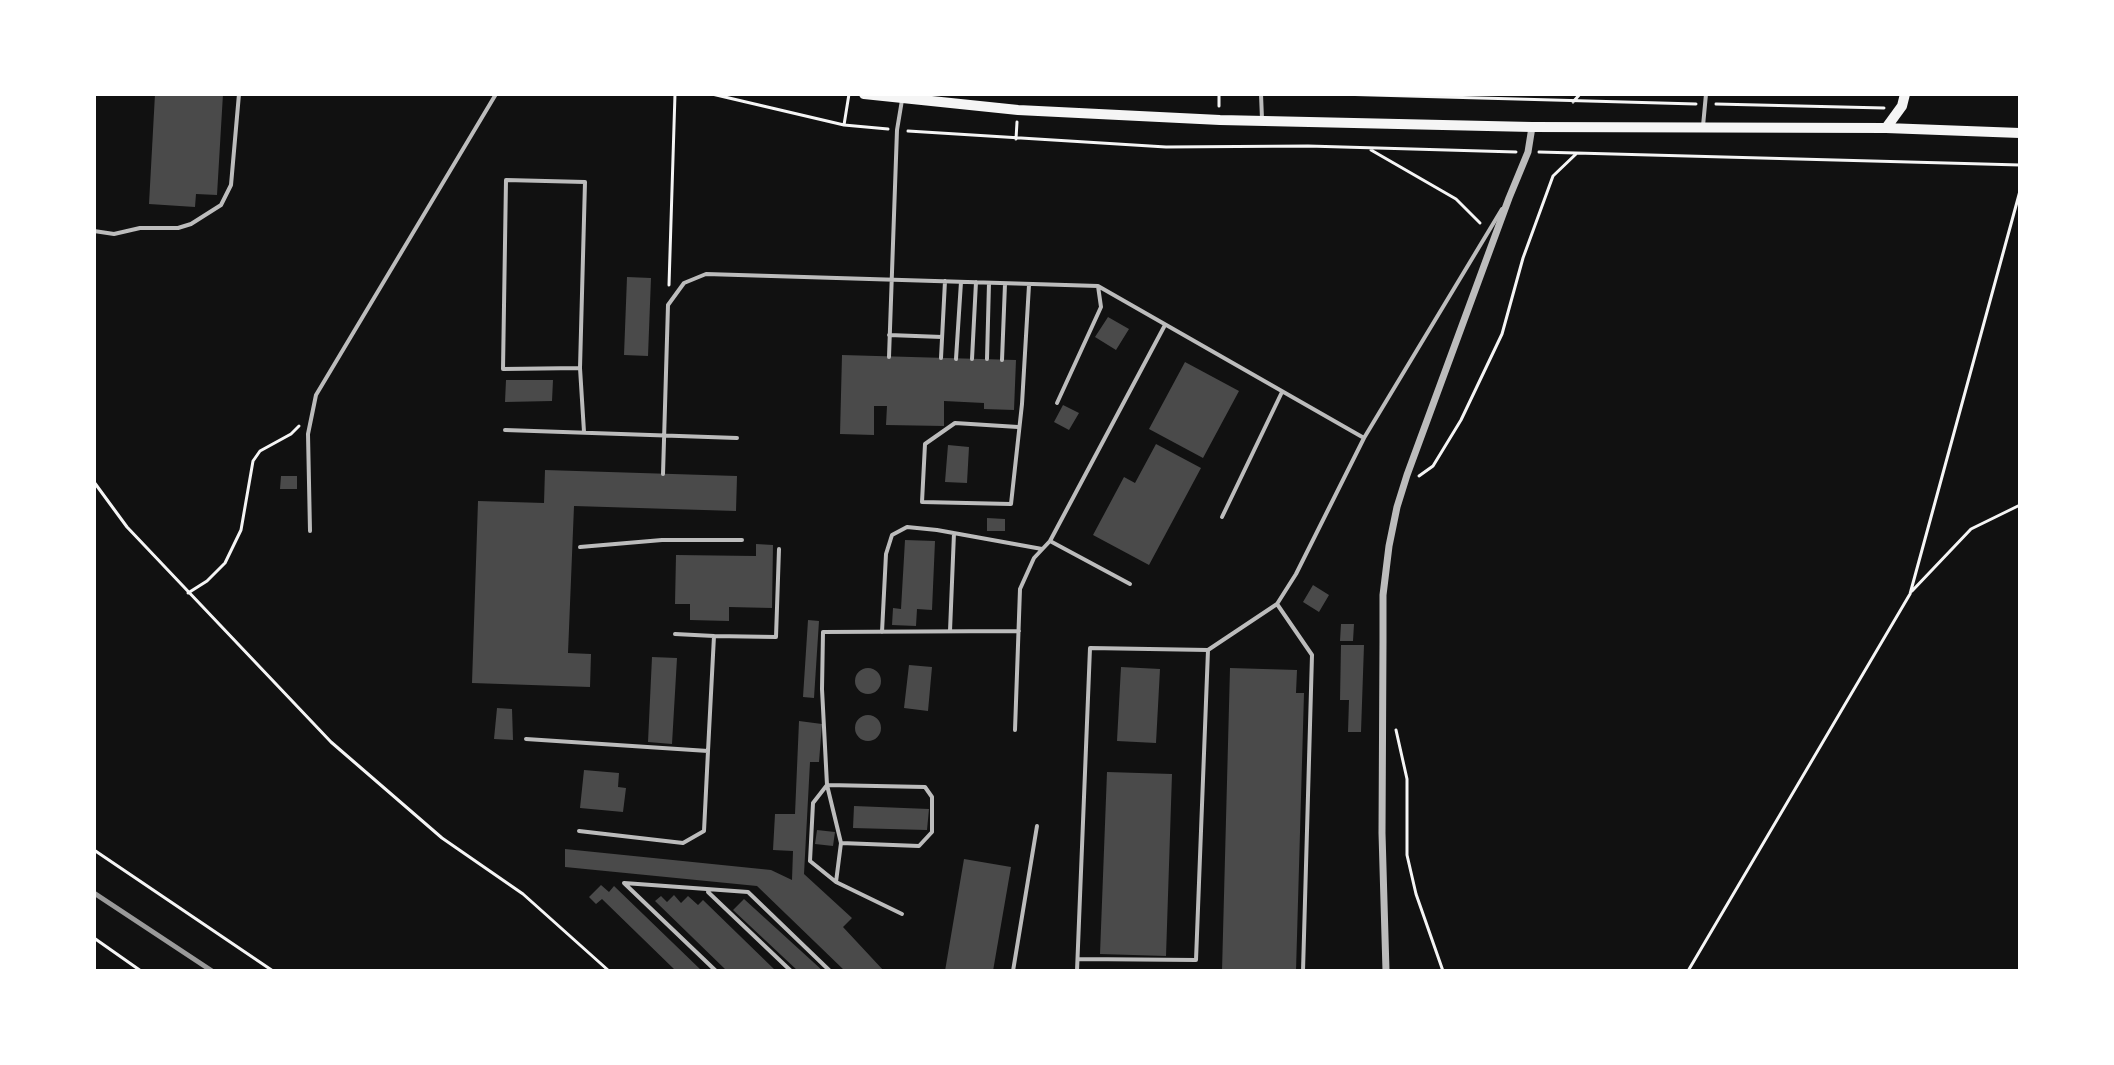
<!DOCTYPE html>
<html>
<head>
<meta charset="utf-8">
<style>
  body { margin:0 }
  #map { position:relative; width:2114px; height:1065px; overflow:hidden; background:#111; font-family:Literata,serif }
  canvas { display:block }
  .frame { position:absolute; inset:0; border:96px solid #fff; pointer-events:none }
</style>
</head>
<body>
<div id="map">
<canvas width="2114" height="1065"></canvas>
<div class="frame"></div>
</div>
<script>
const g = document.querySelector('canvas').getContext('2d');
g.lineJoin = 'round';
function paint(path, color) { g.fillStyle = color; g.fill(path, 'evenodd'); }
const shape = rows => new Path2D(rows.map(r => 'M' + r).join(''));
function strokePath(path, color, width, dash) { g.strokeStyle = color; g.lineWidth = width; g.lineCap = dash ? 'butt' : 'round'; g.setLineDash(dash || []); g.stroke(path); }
paint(shape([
  [155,94,223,94,217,195,196,194,195,207,149,204],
  [627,277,651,278,648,356,624,355],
  [1108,317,1129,329,1116,350,1095,337],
  [842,355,1016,360,1014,410,984,409,984,403,944,401,944,426,886,425,887,406,874,406,874,435,840,434],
  [1185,362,1239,391,1203,458,1149,429],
  [506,380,553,380,552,401,505,402],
  [1063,405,1079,413,1069,430,1054,422],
  [1156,444,1201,468,1149,565,1093,535,1124,477,1135,483],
  [948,445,969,447,967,483,945,482],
  [545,470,737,476,736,511,574,506,568,653,591,654,590,687,472,683,478,501,544,503],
  [281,476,297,476,297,489,280,489],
  [987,518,1005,519,1005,531,987,531],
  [905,540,935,541,932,610,917,609,916,626,892,625,893,608,901,609],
  [756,544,773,545,772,608,729,607,729,621,690,620,690,604,675,604,676,555,756,556],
  [1313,585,1329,595,1319,612,1303,602],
  [808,620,819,621,814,698,803,697],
  [1341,624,1354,624,1353,641,1340,641],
  [1341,645,1364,645,1361,732,1348,732,1349,700,1340,700],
  [652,657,677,658,672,744,648,742],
  [909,665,932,667,928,711,904,708],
  [1121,667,1160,669,1156,743,1117,741],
  '855 681a13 13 0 1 1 26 0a13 13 0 1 1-26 0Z',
  [1230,668,1297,670,1296,693,1304,693,1296,971,1222,971],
  [497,708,512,709,513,740,494,739],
  '855 728a13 13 0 1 1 26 0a13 13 0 1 1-26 0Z',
  [799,721,822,724,819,762,810,762,804,874,852,918,843,927,884,971,845,971,757,886,565,867,565,849,771,870,792,880,793,851,773,850,775,814,795,814],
  [584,770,619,773,618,787,626,788,623,812,580,808],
  [1107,772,1172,774,1166,956,1100,954],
  [854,806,929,809,927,830,853,828],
  [817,830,835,832,833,846,815,844],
  [964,859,1011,867,993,971,945,971],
  [601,885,609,892,614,886,702,971,676,971,602,899,596,904,589,897],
  [674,895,681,903,688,896,698,905,703,900,776,971,727,971,655,901,661,896,667,902],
  [744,899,823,971,798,971,733,910]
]), '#4a4a4a');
strokePath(shape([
  [712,94,844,125,888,129],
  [1219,94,1219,106],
  [1337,94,1696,104],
  [1573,102,1580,94],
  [1716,104,1884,108],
  [844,125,849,94],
  [908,131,1166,147,1308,146,1516,152],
  [1016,139,1017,122],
  [1371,150,1456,199,1480,223],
  [1539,152,2020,165],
  [669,285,675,94],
  [1419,476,1433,466,1461,420,1502,334,1523,258,1553,176,1576,154],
  [94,482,127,527,331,742,442,838,523,894,609,971],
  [1912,591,1971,529,2020,505],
  [188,593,207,581,225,563,241,530,253,461,260,451,291,434,299,426],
  [1396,730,1407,779,1407,855,1416,894,1443,971],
  [94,850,273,971],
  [94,938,141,971],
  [1688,971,1910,594,2020,191]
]), '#f5f5f5', 3);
strokePath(shape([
  [1261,94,1262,119],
  [1703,126,1706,94],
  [94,231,114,234,140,228,178,228,191,224,221,205,231,185,239,94],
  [889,335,942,337],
  [889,357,897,130,902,100],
  [941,358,945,281],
  [956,359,961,282],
  [972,359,976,282],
  [987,359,989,283],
  [1002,360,1005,284],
  [580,368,503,369,506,180,585,182,580,368,584,432],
  [1057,403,1101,307,1098,286],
  [1018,427,955,423,925,444,922,502,1011,504,1022,404,1029,285],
  [505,430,737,438],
  [663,474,668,305,684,283,706,274,1098,286,1364,438],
  [1222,517,1282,392],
  [310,531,308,434,316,395,496,94],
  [580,547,662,540,742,540],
  [1130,584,1050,541,1165,325],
  [1277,604,1312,655,1303,971],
  [950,631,954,533],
  [882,632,886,554,892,535,907,527,937,530,1042,549],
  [675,634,714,636],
  [1015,730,1020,589,1034,558,1050,541],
  [526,739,708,751,704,831,683,843,579,831],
  [708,751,714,636,776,637,779,549],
  [836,882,810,861,813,803,827,785,925,787,932,797,932,832,919,846,841,843],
  [708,892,791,971],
  [902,914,836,882,841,843,827,785,822,689,823,632,1019,631],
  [1078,959,1196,960,1208,650,1277,604,1296,574,1364,438,1502,209],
  [716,971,624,883,748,892,830,971],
  [1013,971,1037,826],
  [1077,971,1090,648,1208,650]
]), '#bcbcbc', 4);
strokePath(shape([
  [1386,971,1382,833,1383,642,1383,595,1389,546,1397,507,1407,475,1509,198,1528,152,1532,127]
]), '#bcbcbc', 7);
strokePath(shape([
  [864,94,1018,110,1220,120,1532,127,1886,128,2020,133],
  [1886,128,1902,106,1905,94]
]), '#f5f5f5', 10);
strokePath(shape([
  [94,893,212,971]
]), '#9a9a9a', 5);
</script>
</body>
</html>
